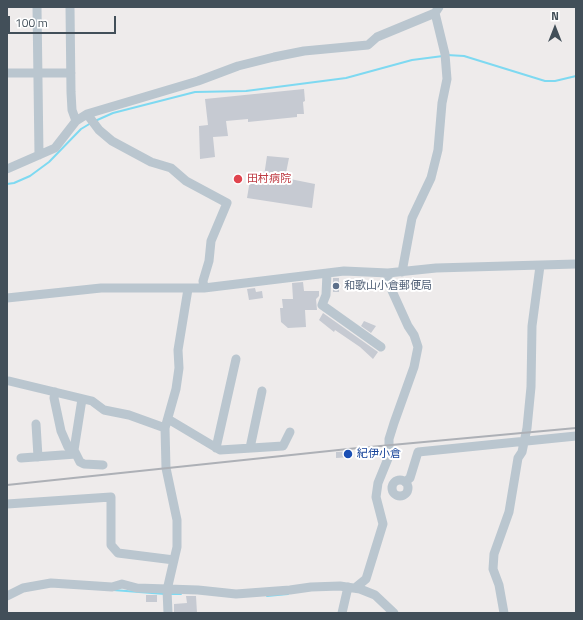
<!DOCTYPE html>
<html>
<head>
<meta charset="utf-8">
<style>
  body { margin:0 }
  #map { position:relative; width:583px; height:620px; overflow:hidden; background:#eeebeb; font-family:"Titillium Web",sans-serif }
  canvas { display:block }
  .frame { position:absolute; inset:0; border:8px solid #424f59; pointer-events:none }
  .north { position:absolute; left:535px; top:8px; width:40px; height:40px; -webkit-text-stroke:3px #fff; paint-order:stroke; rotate:0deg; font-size:11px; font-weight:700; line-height:16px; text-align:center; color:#424f59 }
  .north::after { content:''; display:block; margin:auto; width:14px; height:18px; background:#424f59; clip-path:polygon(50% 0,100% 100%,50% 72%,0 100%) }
  .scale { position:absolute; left:8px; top:16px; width:108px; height:18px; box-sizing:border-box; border:2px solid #424f59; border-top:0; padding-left:5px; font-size:12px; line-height:14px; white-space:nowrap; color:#424f59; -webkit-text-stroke:3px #fff; paint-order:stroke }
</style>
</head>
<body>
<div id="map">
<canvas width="583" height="620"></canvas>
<div class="frame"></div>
<div class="north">N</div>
<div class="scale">100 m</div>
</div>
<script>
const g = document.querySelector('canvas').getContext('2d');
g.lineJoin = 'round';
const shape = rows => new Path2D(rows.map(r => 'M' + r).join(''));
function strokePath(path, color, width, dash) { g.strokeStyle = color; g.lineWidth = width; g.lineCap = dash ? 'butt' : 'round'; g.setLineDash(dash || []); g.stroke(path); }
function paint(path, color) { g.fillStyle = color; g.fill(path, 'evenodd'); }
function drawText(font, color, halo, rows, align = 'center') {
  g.font = font + ' "Titillium Web","Noto Sans JP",sans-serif'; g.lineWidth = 4; g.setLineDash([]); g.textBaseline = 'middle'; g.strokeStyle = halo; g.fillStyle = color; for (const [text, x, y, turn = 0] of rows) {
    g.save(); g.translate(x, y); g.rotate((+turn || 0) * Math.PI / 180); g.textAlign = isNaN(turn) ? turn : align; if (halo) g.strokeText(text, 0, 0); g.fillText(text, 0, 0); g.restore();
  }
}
strokePath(shape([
  [447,55,464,56,545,81,555,81,576,76],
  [95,121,113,113,195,92,246,91,346,78,412,60,443,56],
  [7,184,14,183,30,176,49,162,81,129,91,123],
  [113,590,165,594],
  [169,594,181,594],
  [267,596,288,594]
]), '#7ed9f1', 2);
paint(shape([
  [304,89,305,101,303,102,304,114,297,114,297,117,248,122,248,119,226,121,228,136,213,137,215,157,200,159,199,126,208,125,205,99],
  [267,156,289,158,285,178,315,184,312,208,247,198,251,174,264,176],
  [333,278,339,278,339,292,333,292],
  [303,282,304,291,319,291,319,296,316,299,317,310,305,310,306,327,288,328,281,322,280,308,283,308,282,299,293,299,292,283],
  [255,288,256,292,262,291,263,298,249,300,247,289],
  [323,313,378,352,373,359,360,347,335,330,334,332,319,320],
  [364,321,376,326,371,333,361,326],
  [352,451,353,457,336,458,336,452],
  [146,595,157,595,157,602,146,602],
  [186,596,196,596,197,613,174,613,174,604,187,603]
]), '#c6cad2');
strokePath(shape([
  [37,7,39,155],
  [70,7,71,92,72,110,76,121],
  [7,73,71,73],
  [87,114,99,130,112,141,151,162,171,168,186,181,227,203,211,241,209,261,203,281,204,288],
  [7,169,55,148,76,121,87,114,198,81,238,66,274,57,304,51,368,45,377,37,435,13,439,7],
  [402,272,412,218,431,178,438,150,442,103,447,79,445,54,435,13],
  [327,273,326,295,322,305,381,347],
  [7,298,101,288,204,288,344,271,388,273,436,268,576,264],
  [9,381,92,401,104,410,129,415,165,428],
  [55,392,54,398,61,431,68,447,74,450],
  [82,399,74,450,80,462,84,464,103,465],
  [168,419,220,450,283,446,290,432],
  [36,424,38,457],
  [216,448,236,359],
  [250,448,262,391],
  [21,458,76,454],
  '392 488a8 8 0 1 1 16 0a8 8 0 1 1-16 0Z',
  [405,482,410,478,418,452,576,436],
  [7,504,111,497,111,545,118,553,174,560],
  [355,588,366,579,383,524,376,497,378,483,389,456,389,439,394,423,414,367,418,347,414,335,408,326,388,282,388,273],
  [7,596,23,588,51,583,112,587,122,584,137,588,198,590,236,594,290,590,311,587,340,586,360,589,375,595,394,613],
  [168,613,167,590,177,547,177,520,166,468,165,428,176,389,179,368,178,350,188,289],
  [342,613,348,587],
  [504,613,499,585,493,569,494,554,509,512,518,458,522,452,527,428,531,387,532,326,540,266]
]), '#bac6cf', 9);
strokePath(shape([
  [7,485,348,449,576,428]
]), '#adb0b6', 2);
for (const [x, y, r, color] of [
  [238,179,5,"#e0444e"],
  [336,286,4,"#5c6f8a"],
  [348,454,5,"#1a4fb4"]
]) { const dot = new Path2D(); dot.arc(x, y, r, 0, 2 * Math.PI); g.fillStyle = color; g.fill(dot); strokePath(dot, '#fff', 1.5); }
drawText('11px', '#be3a42', '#fff', [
  ["田村病院",247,179]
], 'left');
drawText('11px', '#4e5e75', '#fff', [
  ["和歌山小倉郵便局",344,286]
], 'left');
drawText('11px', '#164399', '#fff', [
  ["紀伊小倉",357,454]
], 'left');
</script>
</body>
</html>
